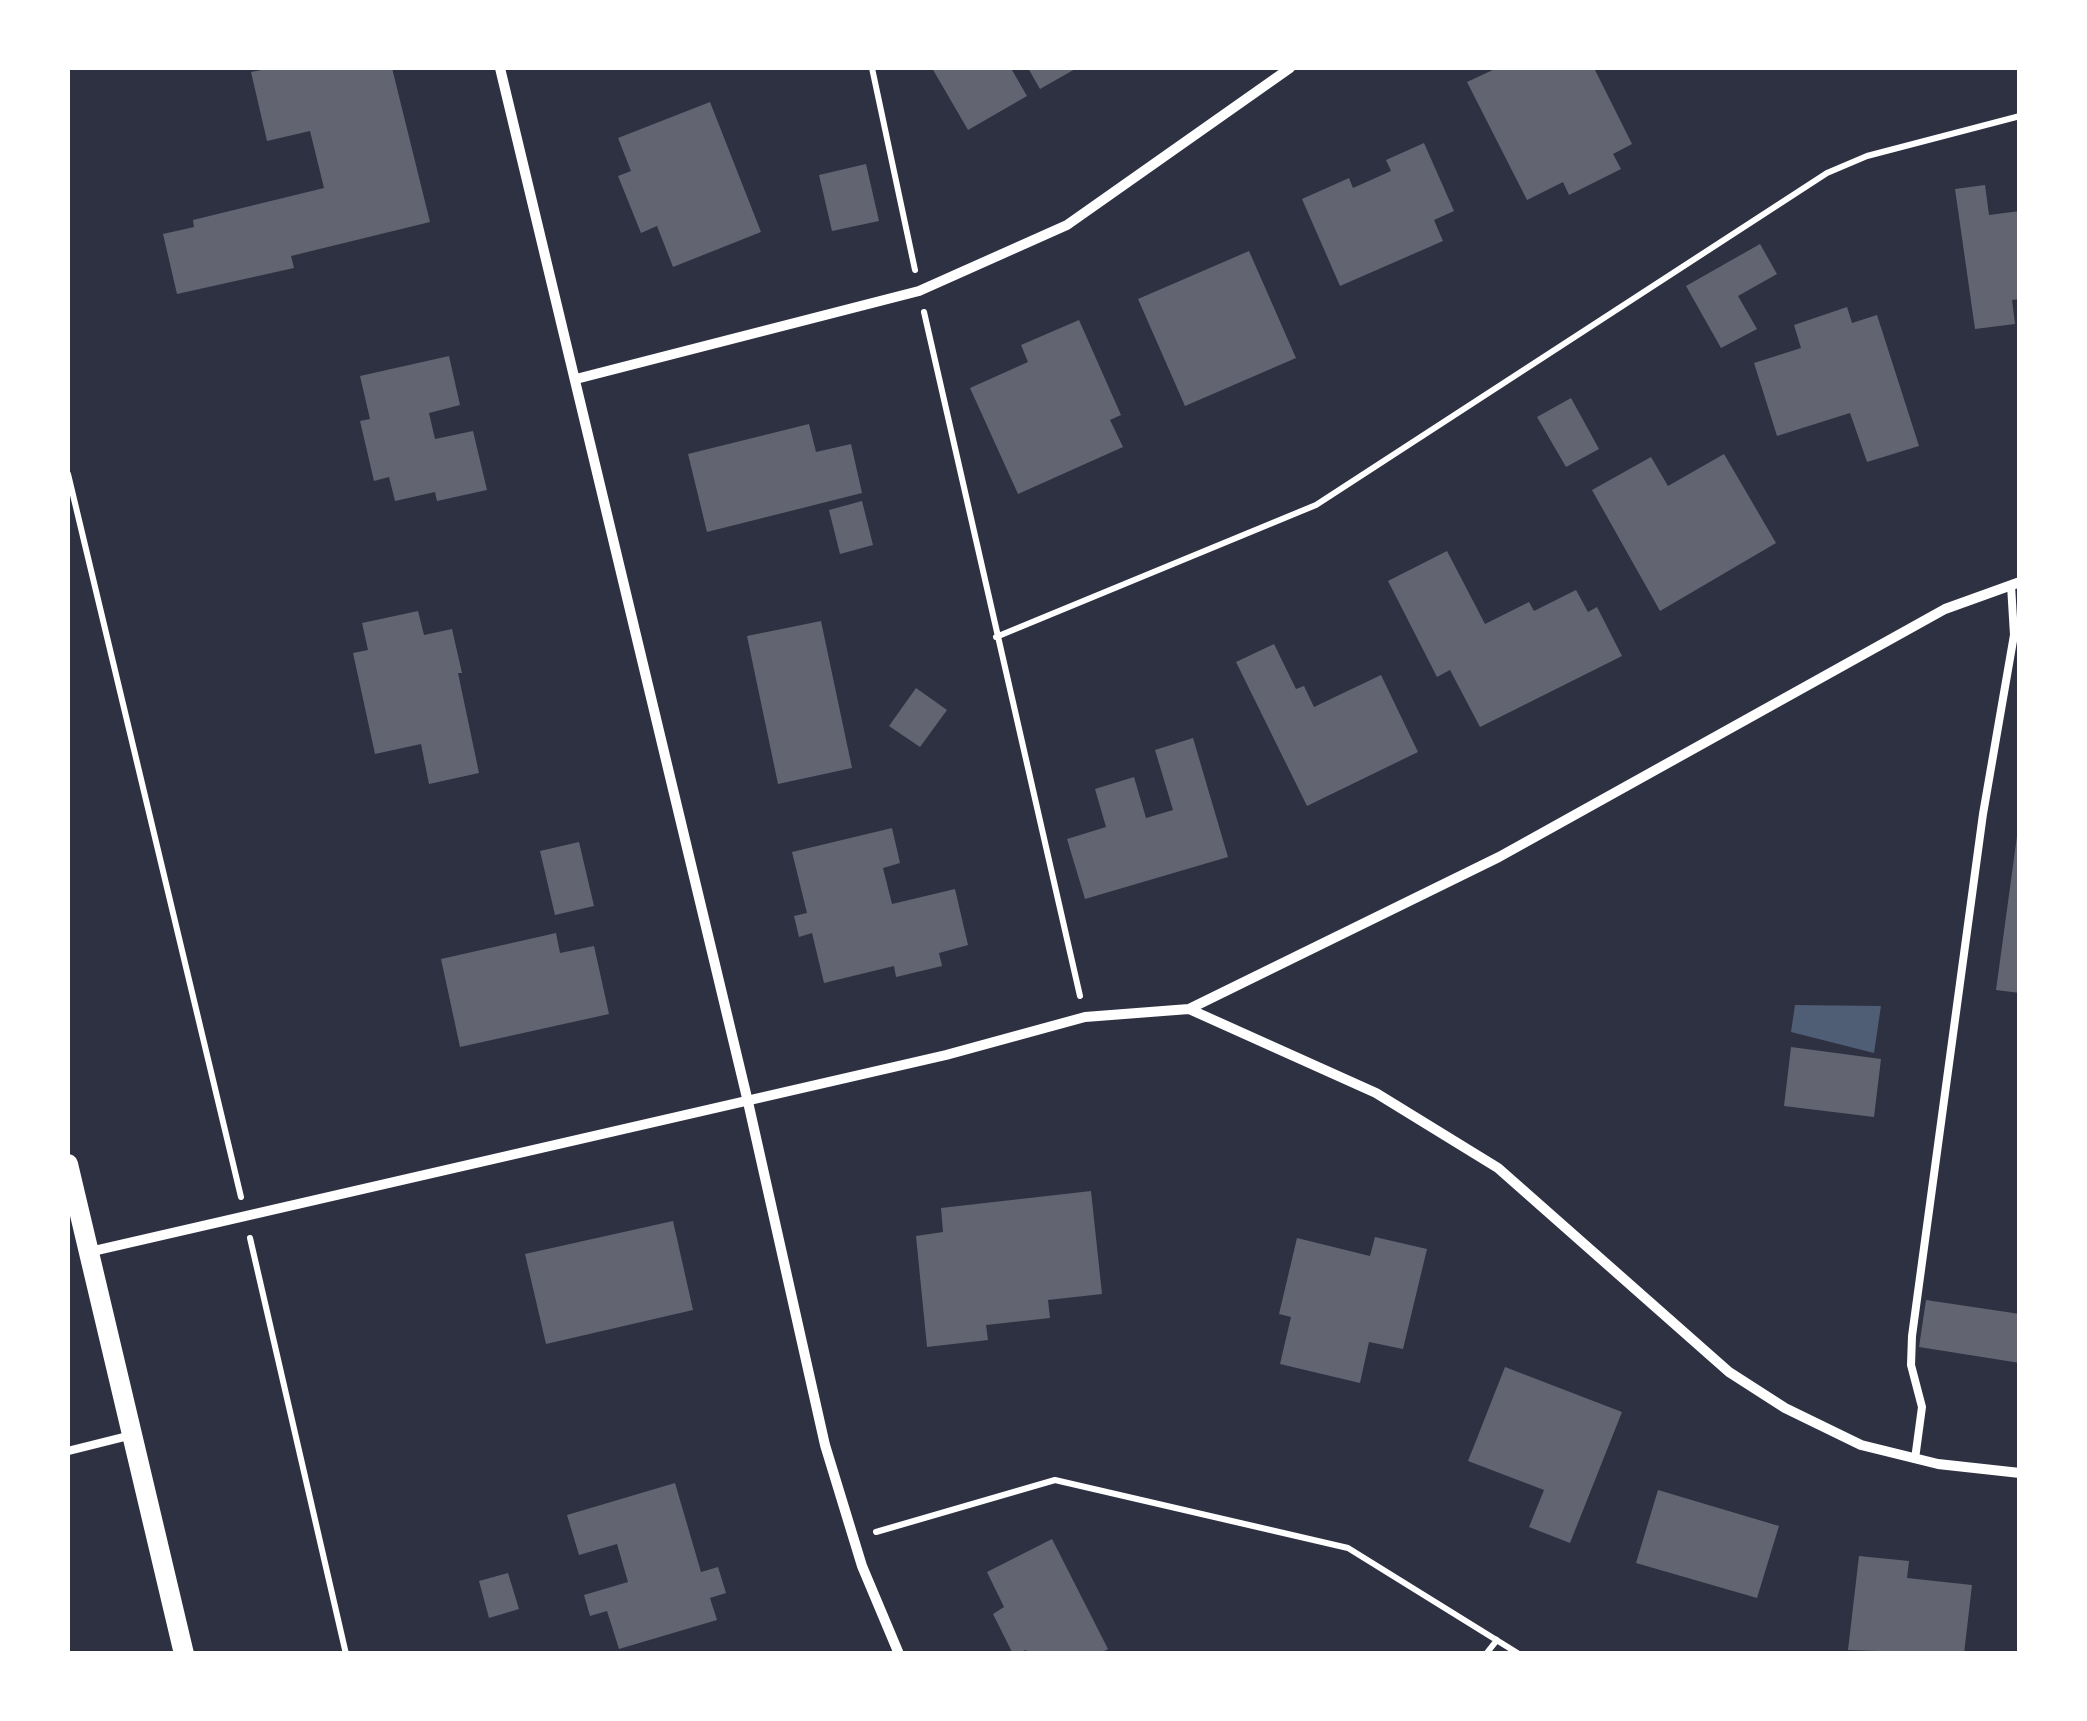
<!DOCTYPE html>
<html>
<head>
<meta charset="utf-8">
<style>
  body { margin:0 }
  #map { position:relative; width:2087px; height:1721px; overflow:hidden; background:#2d3142; font-family:Cabin,sans-serif }
  canvas { display:block }
  .frame { position:absolute; inset:0; border:70px solid #fff; pointer-events:none }
</style>
</head>
<body>
<div id="map">
<canvas width="2087" height="1721"></canvas>
<div class="frame"></div>
</div>
<script>
const g = document.querySelector('canvas').getContext('2d');
g.lineJoin = 'round';
function paint(path, color) { g.fillStyle = color; g.fill(path, 'evenodd'); }
const shape = rows => new Path2D(rows.map(r => 'M' + r).join(''));
function strokePath(path, color, width, dash) { g.strokeStyle = color; g.lineWidth = width; g.lineCap = dash ? 'butt' : 'round'; g.setLineDash(dash || []); g.stroke(path); }
paint(shape([
  [1795,1005,1881,1006,1874,1053,1791,1032]
]), '#4f5d75');
paint(shape([
  [272,68,392,68,430,222,291,256,294,268,177,294,163,234,194,227,193,220,324,188,310,131,267,141,251,72],
  [932,68,1017,68,1012,70,1027,96,968,130],
  [1028,68,1077,68,1040,89],
  [1497,68,1594,68,1632,144,1613,154,1621,169,1569,195,1563,182,1527,200,1467,82],
  [710,102,761,232,673,267,657,226,641,233,618,176,631,171,618,138],
  [1424,143,1454,211,1434,220,1443,241,1340,286,1302,199,1349,178,1353,188,1391,171,1386,160],
  [866,164,879,221,832,231,819,175],
  [1985,185,1989,215,2020,211,2020,299,2012,300,2015,324,1975,329,1955,189],
  [1760,244,1777,274,1738,296,1757,329,1721,348,1686,286],
  [1249,251,1296,358,1185,406,1138,299],
  [1847,307,1852,323,1877,315,1919,446,1867,462,1850,413,1777,436,1754,363,1801,348,1794,325],
  [1079,320,1121,415,1110,420,1123,447,1018,494,970,388,1028,362,1021,345],
  [449,356,460,405,429,413,435,439,473,431,487,490,437,501,435,492,395,501,389,477,374,481,360,421,370,419,360,376],
  [1571,398,1599,449,1566,467,1537,417],
  [809,424,816,452,851,444,862,493,707,532,688,454],
  [1724,454,1776,543,1660,611,1592,490,1651,457,1668,486],
  [862,501,873,545,840,554,829,510],
  [1447,551,1485,624,1529,602,1534,611,1576,590,1588,612,1597,607,1622,656,1480,727,1450,670,1437,677,1388,581],
  [418,611,424,635,452,629,462,673,458,673,479,773,429,784,421,744,375,754,353,653,368,650,362,623],
  [821,621,852,768,778,784,747,636],
  [1274,644,1296,689,1304,686,1314,707,1381,675,1418,752,1307,806,1236,662],
  [916,688,947,710,920,747,889,726],
  [1193,738,1228,857,1085,899,1067,839,1106,827,1095,789,1134,777,1146,818,1173,810,1155,750],
  [892,828,900,863,883,868,892,904,955,889,968,945,939,953,942,966,896,977,894,966,824,983,812,933,799,937,794,916,807,913,792,852],
  [2017,836,2020,836,2020,993,1996,990],
  [579,842,594,906,555,915,540,851],
  [556,933,560,953,594,946,609,1014,460,1047,441,959],
  [1791,1047,1881,1059,1874,1117,1784,1106],
  [1091,1191,1102,1294,1048,1300,1050,1318,986,1325,988,1340,927,1347,916,1236,943,1232,941,1208],
  [673,1221,693,1310,546,1344,525,1254],
  [1375,1237,1427,1249,1403,1349,1369,1342,1360,1383,1280,1364,1291,1317,1279,1314,1297,1238,1370,1256],
  [1926,1300,2020,1314,2020,1363,1919,1347],
  [1505,1367,1622,1412,1570,1543,1529,1527,1544,1490,1468,1461],
  [675,1483,701,1572,718,1567,726,1593,710,1598,717,1620,619,1649,607,1611,590,1616,584,1595,628,1582,617,1544,579,1555,567,1515],
  [1658,1490,1779,1526,1757,1598,1636,1563],
  [1052,1539,1108,1649,1099,1654,1028,1654,1026,1650,1013,1654,993,1614,1004,1607,987,1572],
  [1859,1556,1909,1561,1907,1578,1972,1585,1964,1654,1848,1650],
  [508,1573,519,1609,489,1618,479,1581]
]), '#626471');
strokePath(shape([
  [872,68,915,270],
  [924,312,1080,996],
  [68,474,241,1197],
  [996,637,1316,505,1827,173,1867,156,2020,116],
  [250,1238,346,1654],
  [876,1532,1055,1480,1348,1548,1519,1654],
  [1486,1654,1497,1640]
]), '#fff', 6);
strokePath(shape([
  [68,1451,128,1436],
  [1915,1459,1922,1407,1911,1365,1912,1336,1983,814,2014,635,2011,585]
]), '#fff', 8);
strokePath(shape([
  [500,68,748,1102,825,1445,862,1566,899,1654],
  [576,379,919,291,1067,225,1290,68],
  [1189,1009,1376,1093,1498,1168,1729,1372,1785,1408,1861,1445,1938,1464,2020,1473],
  [89,1252,946,1055,1085,1017,1189,1009,1499,857,1945,609,2020,582]
]), '#fff', 10);
strokePath(shape([
  [68,1164,184,1654]
]), '#fff', 20);
</script>
</body>
</html>
